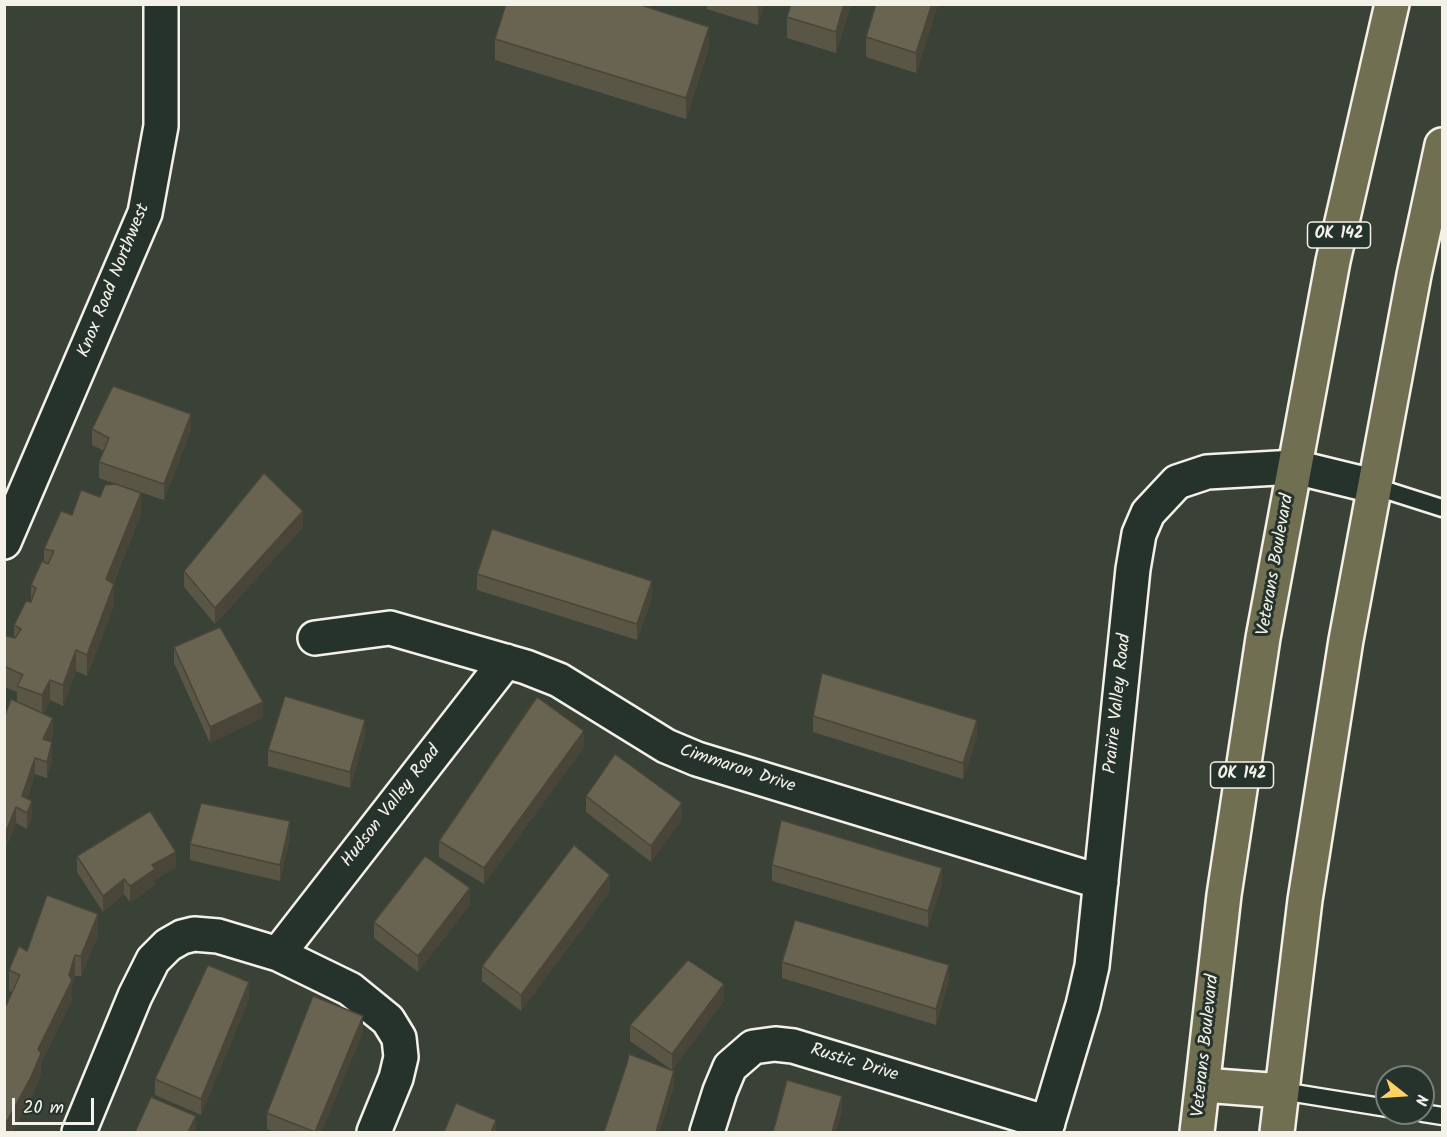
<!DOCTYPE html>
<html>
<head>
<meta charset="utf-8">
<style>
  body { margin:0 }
  #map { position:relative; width:1447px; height:1137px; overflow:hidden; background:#3a4238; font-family:Kalam,sans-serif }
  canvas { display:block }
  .frame { position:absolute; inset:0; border:6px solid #f4f1e8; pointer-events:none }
  .north { position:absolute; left:1375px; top:1065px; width:60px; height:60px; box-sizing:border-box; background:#26332d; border:2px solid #787f78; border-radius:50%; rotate:107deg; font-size:16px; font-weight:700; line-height:24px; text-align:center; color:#f4f1e8 }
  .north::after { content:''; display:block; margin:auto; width:21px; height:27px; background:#ffd166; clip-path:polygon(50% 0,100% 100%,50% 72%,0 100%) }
  .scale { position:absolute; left:12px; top:1098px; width:82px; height:27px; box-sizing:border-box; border:3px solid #f4f1e8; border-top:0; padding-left:8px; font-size:18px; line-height:21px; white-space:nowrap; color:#f4f1e8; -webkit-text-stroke:4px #26332d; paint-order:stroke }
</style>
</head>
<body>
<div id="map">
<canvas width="1447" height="1137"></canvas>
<div class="frame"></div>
<div class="north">N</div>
<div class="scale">20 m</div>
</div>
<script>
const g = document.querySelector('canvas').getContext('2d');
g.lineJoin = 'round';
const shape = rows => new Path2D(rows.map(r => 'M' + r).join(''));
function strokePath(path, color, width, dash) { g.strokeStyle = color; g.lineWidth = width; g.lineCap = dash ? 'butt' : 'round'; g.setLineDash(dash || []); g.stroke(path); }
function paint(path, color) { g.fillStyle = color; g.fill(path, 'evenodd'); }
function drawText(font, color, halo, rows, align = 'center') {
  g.font = font + ' Kalam,sans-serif'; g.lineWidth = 6; g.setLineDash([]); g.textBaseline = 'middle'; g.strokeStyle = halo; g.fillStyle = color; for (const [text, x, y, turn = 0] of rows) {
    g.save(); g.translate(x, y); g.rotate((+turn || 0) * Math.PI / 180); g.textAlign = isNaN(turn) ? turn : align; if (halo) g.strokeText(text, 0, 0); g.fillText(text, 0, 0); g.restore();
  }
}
const service = shape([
  [1373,486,1442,508],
  [1282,1091,1387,1108],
  [1423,1113,1442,1116]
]);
const minor = shape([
  [4,542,145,213,161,126,161,4],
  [315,638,390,628,526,667,559,680,666,746,697,759,1101,882],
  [278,954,506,661],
  [79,1132,135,996,153,960,168,945,182,937,194,934,218,936,278,954,350,989,388,1020,399,1038,401,1057,396,1078,374,1132],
  [707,1132,720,1091,730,1067,753,1047,775,1044,793,1046,1048,1123],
  [1045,1132,1083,1005,1092,966,1133,569,1139,534,1148,513,1177,482,1207,472,1295,467,1373,486]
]);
const primary = shape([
  [1203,1085,1282,1091],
  [1197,1132,1224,895,1263,638,1333,261,1392,4],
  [1277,1132,1305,900,1346,640,1414,275,1442,145]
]);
strokePath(service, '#f4f1e8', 21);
strokePath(minor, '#f4f1e8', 38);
strokePath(primary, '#f4f1e8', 38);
strokePath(service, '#26332d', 16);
strokePath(minor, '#26332d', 33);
strokePath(primary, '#716f52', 33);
paint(shape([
  [707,4,764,4,758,25,707,9],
  [851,4,836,53,787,38,787,17],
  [876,4,938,4,916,73,866,57,866,37],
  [495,39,709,47,686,119,495,60],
  [92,429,191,430,164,500,125,487,141,514,113,584,114,605,87,676,76,671,63,706,50,700,43,714,53,734,50,741,52,758,47,778,35,774,27,798,32,817,27,829,16,823,4,852,17,702,17,692,4,687,4,640,14,638,14,625,31,602,31,585,44,562,44,549,72,515,100,497,116,484,99,478,99,462,104,451,92,445],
  [303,527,215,624,184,587,184,571],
  [477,574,652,597,637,640,477,590],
  [174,647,263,717,210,743,174,663],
  [813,716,977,736,963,779,813,732],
  [365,736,350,788,268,766,268,750],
  [584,747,484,884,439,857,439,841],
  [586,796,682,819,651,862,586,812],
  [290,837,280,881,190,860,190,844],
  [77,856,176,868,155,879,155,885,130,902,124,894,103,912,77,872],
  [772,865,942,884,928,927,772,881],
  [610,891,521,1011,482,981,482,966],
  [470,904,418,972,374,938,374,922],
  [98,935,81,976,75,976,72,985,72,1000,41,1063,41,1074,31,1098,12,1132,4,1132,12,992,9,991,9,970,27,951],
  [782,962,949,980,936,1025,782,978],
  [249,998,201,1115,155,1095,155,1079],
  [724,1000,672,1070,630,1041,630,1025],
  [363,1032,321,1132,276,1132,267,1129,267,1113]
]), '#595646');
paint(shape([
  [764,4,758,25,758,5],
  [844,4,851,4,836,53,836,32],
  [932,4,938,4,916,73,916,53],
  [709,27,709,47,686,119,686,98],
  [191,414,191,430,164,500,164,484],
  [141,493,141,514,106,600,106,579],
  [303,511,303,527,215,624,215,608],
  [652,581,652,597,637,640,637,624],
  [114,584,114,605,87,676,87,655],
  [76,650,76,671,63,706,63,685],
  [50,680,50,700,42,716,42,695],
  [263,702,263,717,210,743,210,727],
  [53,718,53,734,43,755,43,739],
  [365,720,365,736,350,788,350,772],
  [977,720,977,736,963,779,963,763],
  [584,731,584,747,484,884,484,868],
  [52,742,52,758,47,778,47,762],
  [35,758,35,774,22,812,22,796],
  [32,801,32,817,27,829,27,813],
  [682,803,682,819,651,862,651,846],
  [16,807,16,823,4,852,4,836],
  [290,821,290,837,280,881,280,865],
  [176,852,176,868,155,879,155,885,130,902,130,886,152,865],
  [942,868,942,884,928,927,928,911],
  [610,875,610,891,521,1011,521,995],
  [124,879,124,894,103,912,103,896],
  [470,888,470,904,418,972,418,956],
  [98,914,98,935,81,976,81,956],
  [75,955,75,976,72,985,72,1000,41,1063,41,1074,31,1098,12,1132,5,1132,7,1121,69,975],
  [949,965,949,980,936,1025,936,1009],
  [249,982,249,998,201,1115,201,1099],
  [724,984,724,1000,672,1070,672,1054],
  [363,1016,363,1032,321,1132,315,1132],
  [674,1071,674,1087,660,1132,656,1132],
  [842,1096,842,1112,836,1132,832,1132],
  [196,1116,196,1132,188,1132],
  [496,1120,496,1132,491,1132]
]), '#494639');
const building = shape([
  [506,4,638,4,709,27,686,98,495,39,506,4],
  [791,4,844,4,836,32,787,17,791,4],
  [876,4,932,4,916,53,866,37,876,4],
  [113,386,191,414,164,484,99,462,109,438,92,429,113,386],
  [264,473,303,511,215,608,184,571,264,473],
  [116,484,141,493,106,579,114,584,87,655,76,650,63,685,50,680,42,695,17,686,23,675,4,666,4,640,6,636,15,638,21,629,14,625,26,601,31,602,36,588,31,585,42,561,48,564,54,551,44,549,61,511,72,515,81,490,100,497,105,485,116,484],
  [492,529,652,581,637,624,477,574,492,529],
  [220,627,263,702,210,727,174,647,220,627],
  [822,673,977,720,963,763,813,716,822,673],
  [285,696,365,720,350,772,268,750,285,696],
  [537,697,584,731,484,868,439,841,537,697],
  [11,699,53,718,43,739,52,742,47,762,35,758,22,796,32,801,27,813,16,807,4,836,4,718,11,699],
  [615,754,682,803,651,846,586,796,615,754],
  [201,803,290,821,280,865,190,844,201,803],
  [150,811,176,852,152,865,155,869,130,886,124,879,103,896,77,856,150,811],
  [781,820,942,868,928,911,772,865,781,820],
  [574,845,610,875,521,995,482,966,574,845],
  [425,856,470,888,418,956,374,922,425,856],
  [47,895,98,914,81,956,75,955,69,975,72,980,38,1049,41,1053,31,1077,7,1121,4,1132,4,1010,20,975,9,970,19,946,27,951,47,895],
  [795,920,949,965,936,1009,782,962,795,920],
  [688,960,724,984,672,1054,630,1025,688,960],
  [208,965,249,982,201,1099,155,1079,208,965],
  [313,996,363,1016,315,1132,267,1113,313,996],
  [629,1054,674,1071,656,1132,604,1132,627,1063,629,1054],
  [787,1080,842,1096,832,1132,773,1132,787,1080],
  [151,1097,196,1116,188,1132,135,1132,151,1097],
  [456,1103,496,1120,491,1132,444,1132,456,1103]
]);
paint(building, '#686451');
strokePath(building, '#494639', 1.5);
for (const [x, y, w] of [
  [1339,235,63],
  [1242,775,63]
]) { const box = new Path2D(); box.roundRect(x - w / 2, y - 13, w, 26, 4.5); g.fillStyle = '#26332d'; g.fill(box); strokePath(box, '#f4f1e8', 1.5); }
drawText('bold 16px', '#f4f1e8', null, [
  ["OK 142",1339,235],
  ["OK 142",1242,775]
]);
drawText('18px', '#f4f1e8', '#26332d', [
  ["Knox Road Northwest",115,281,-68],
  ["Veterans Boulevard",1277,565,-80],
  ["Prairie Valley Road",1119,704,-84],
  ["Cimmaron Drive",737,770,18],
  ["Hudson Valley Road",392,807,-52],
  ["Veterans Boulevard",1207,1046,-84],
  ["Rustic Drive",854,1064,17]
]);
</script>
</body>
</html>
